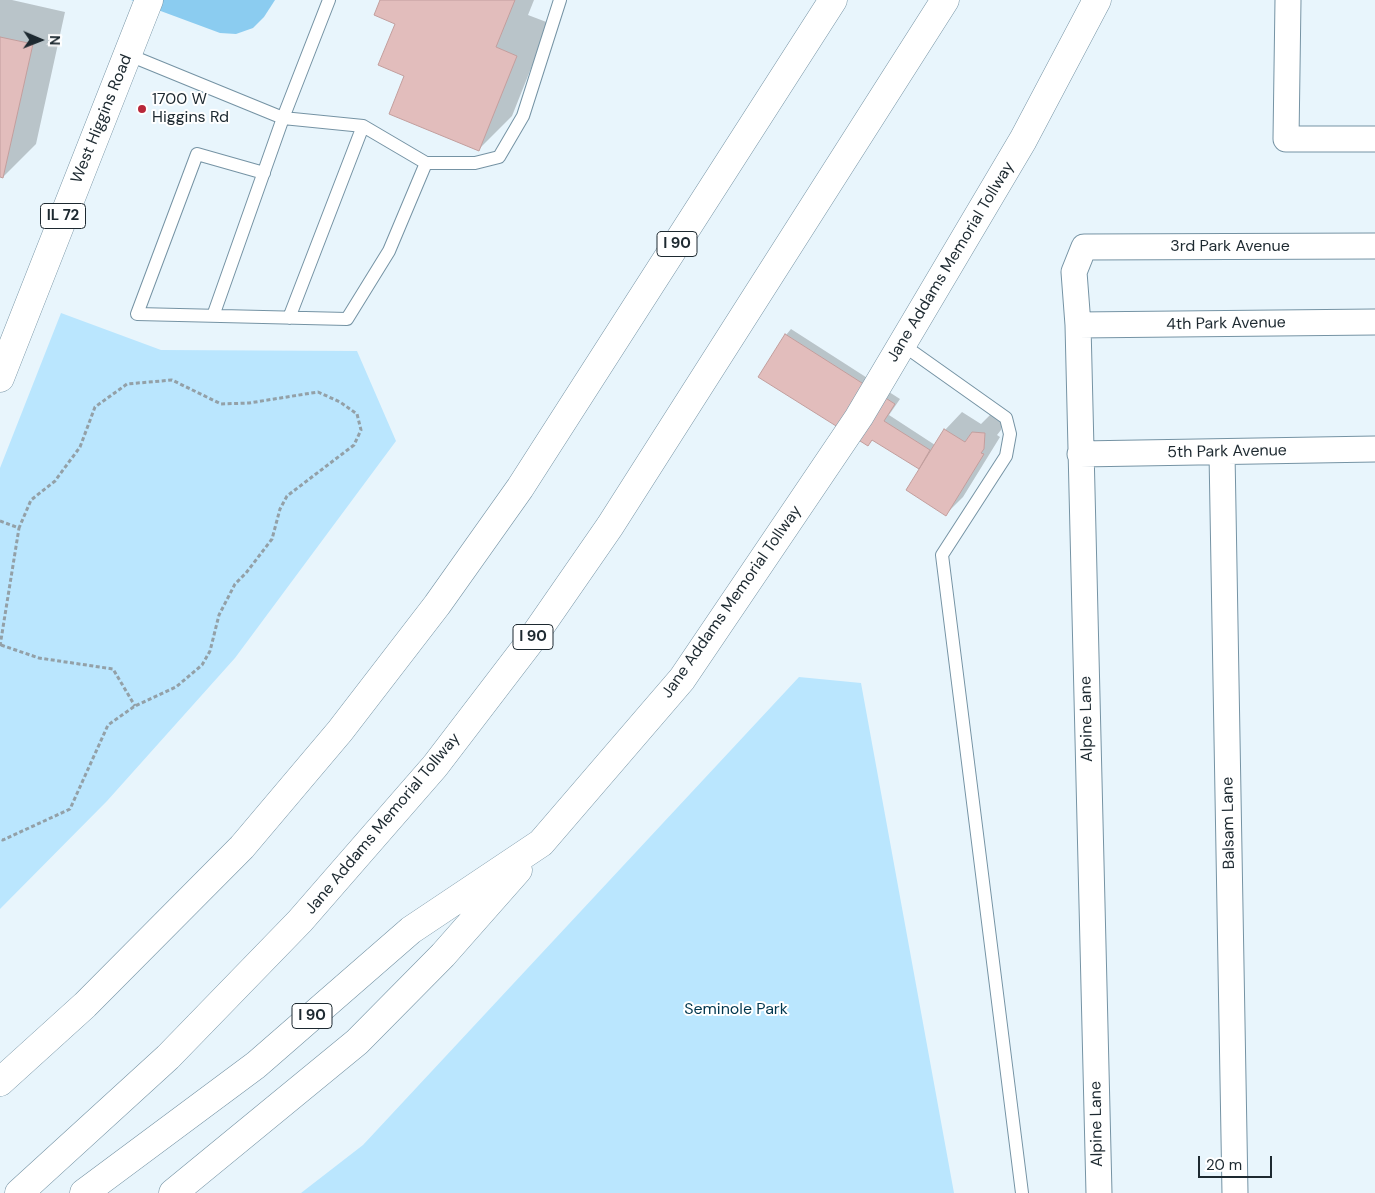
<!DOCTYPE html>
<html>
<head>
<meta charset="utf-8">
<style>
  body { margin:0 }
  #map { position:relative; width:1375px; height:1193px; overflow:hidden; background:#e8f5fc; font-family:"DM Sans",sans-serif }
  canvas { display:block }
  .north { position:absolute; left:15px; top:15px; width:50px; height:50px; -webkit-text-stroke:4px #fff; paint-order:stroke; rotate:91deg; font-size:14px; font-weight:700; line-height:20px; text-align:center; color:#1d2930 }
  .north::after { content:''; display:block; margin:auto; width:18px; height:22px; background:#1d2930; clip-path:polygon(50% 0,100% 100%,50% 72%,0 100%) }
  .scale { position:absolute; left:1198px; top:1156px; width:74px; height:22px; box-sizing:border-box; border:2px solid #1d2930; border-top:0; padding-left:6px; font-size:15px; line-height:18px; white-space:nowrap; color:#1d2930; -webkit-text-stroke:4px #fff; paint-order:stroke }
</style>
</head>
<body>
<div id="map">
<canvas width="1375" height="1193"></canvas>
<div class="north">N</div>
<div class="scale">20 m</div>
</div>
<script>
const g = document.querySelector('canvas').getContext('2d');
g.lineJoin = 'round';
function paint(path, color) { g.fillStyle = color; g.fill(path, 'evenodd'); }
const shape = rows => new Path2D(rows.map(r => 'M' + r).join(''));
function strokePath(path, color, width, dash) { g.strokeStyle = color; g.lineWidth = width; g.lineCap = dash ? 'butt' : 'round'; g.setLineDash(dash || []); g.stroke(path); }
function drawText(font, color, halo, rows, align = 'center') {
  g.font = font + ' "DM Sans",sans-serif'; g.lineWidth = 4; g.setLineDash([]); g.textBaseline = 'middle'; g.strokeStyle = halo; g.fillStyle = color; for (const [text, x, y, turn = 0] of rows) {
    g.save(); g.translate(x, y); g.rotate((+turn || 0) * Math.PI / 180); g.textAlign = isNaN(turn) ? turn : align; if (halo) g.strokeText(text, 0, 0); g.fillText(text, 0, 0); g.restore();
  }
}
paint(shape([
  [61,313,161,350,357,351,396,441,235,658,107,801,0,909,0,468],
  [799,677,861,683,954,1193,301,1193,363,1145]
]), '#bae6fe');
paint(shape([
  [131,0,275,0,264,17,253,28,236,34,220,33]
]), '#8bccf0');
paint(shape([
  [0,0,12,0,65,12,36,144,3,177,0,176],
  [381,0,534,0,528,15,549,23,512,116,479,149,406,75,397,24],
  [791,329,900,399,889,415,935,445,945,430,962,412,981,424,990,415,1002,416,1001,430,997,435,1000,437,963,497,946,514,923,463,919,467,873,439,868,445,786,335]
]), '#0003');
const building = shape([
  [380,0,515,0,496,47,517,56,479,151,389,114,404,76,378,65,395,24,374,15,380,0],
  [0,37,33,44,3,178,0,177,0,37],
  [785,334,895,404,884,421,930,450,919,469,872,440,868,446,758,377,785,334],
  [944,429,965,442,972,432,985,433,984,449,981,453,984,454,946,516,906,490,944,429]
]);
paint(building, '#e2bdbc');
strokePath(building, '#c29e9d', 1);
const lane = shape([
  [129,55,283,118,363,126,426,163,389,251,347,319,137,314,197,154,264,173],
  [426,163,475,163,499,157,523,116,560,0],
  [213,316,283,118,329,0],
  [289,318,363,126],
  [903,345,1006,418,1010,434,1006,456,942,555,1022,1193]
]);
const street = shape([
  [1288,0,1286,139,1375,139],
  [1078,325,1375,322],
  [1222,453,1235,1193],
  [1080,454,1375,449],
  [1099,1193,1078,325,1074,272,1084,247,1375,246]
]);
const primary = shape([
  [0,378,149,0]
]);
const highway = shape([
  [0,1082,85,1005,242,847,340,731,437,605,520,488,833,0],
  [19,1193,168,1057,300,921,435,766,529,643,610,526,945,0],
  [84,1193,256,1065,411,930,541,843,682,679,859,417,1023,140,1097,0],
  [173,1193,357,1042,443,955,518,870]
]);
strokePath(lane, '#7593a4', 14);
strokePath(street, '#7593a4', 27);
strokePath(primary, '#7593a4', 29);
strokePath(highway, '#7593a4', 29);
strokePath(shape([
  [0,521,19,528,31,500,55,481,80,447,95,407,127,384,172,380,221,404,249,403,318,392,340,402,357,414,361,430,354,445,287,496,280,509,272,539,246,573,235,584,219,615,210,651,202,665,176,687,135,706,108,725,70,809,3,840,0,839],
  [1,645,39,658,113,669,135,706],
  [0,646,19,528]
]), '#93a0a7', 3, [4, 2.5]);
strokePath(lane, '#fff', 12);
strokePath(street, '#fff', 25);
strokePath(primary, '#fff', 28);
strokePath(highway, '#fff', 28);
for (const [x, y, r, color] of [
  [142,109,5,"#b82739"]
]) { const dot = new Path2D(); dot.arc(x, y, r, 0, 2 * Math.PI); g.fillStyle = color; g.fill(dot); strokePath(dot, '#fff', 2); }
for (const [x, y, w] of [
  [63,216,45],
  [677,244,40],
  [533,637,40],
  [312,1016,40]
]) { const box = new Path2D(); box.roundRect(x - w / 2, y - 12.5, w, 25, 4); g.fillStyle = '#fff'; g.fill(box); strokePath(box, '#1d2930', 1); }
drawText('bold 15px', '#1d2930', null, [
  ["IL 72",63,216],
  ["I 90",677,244],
  ["I 90",533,637],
  ["I 90",312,1016]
]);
drawText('16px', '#1d2930', '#fff', [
  ["1700 W",152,100],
  ["Higgins Rd",152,118]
], 'left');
drawText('16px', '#1d2930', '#fff', [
  ["West Higgins Road",102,119,-68],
  ["3rd Park Avenue",1230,247],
  ["Jane Addams Memorial Tollway",951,262,-59],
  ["4th Park Avenue",1226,324,-1],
  ["5th Park Avenue",1227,452,-1],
  ["Jane Addams Memorial Tollway",732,602,-55],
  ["Alpine Lane",1087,719,-91],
  ["Balsam Lane",1229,823,-91],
  ["Jane Addams Memorial Tollway",383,824,-50],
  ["Alpine Lane",1097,1124,-91]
]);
drawText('16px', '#00374f', '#fff', [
  ["Seminole Park",736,1010]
]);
</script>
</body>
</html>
